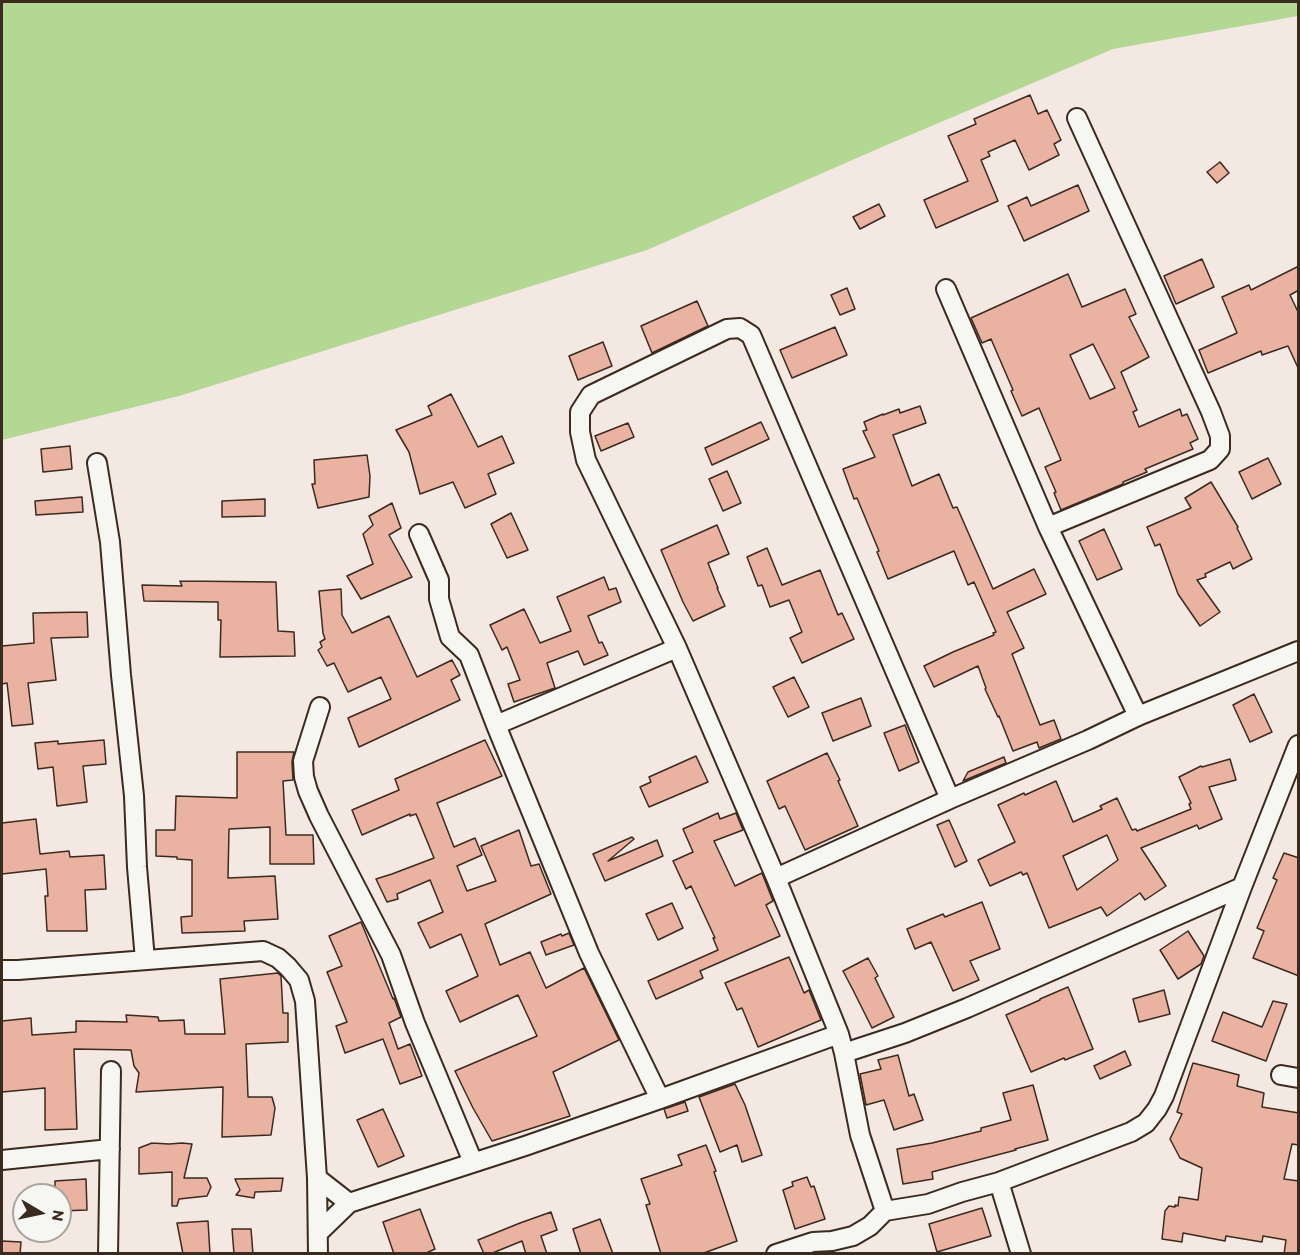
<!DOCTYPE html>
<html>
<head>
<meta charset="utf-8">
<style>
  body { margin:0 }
  #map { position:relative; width:1300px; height:1255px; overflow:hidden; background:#f4e8e2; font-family:Itim,sans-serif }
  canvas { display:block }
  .frame { position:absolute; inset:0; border:3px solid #3b2a1e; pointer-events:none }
  .north { position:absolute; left:12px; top:1183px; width:60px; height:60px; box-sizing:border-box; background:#f6f6f2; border:2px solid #aba49d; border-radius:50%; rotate:99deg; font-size:16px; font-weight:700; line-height:24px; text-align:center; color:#3b2a1e }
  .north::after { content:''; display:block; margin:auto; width:21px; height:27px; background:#3b2a1e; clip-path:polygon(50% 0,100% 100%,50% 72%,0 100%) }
</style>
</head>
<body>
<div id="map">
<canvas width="1300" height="1255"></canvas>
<div class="frame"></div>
<div class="north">N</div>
</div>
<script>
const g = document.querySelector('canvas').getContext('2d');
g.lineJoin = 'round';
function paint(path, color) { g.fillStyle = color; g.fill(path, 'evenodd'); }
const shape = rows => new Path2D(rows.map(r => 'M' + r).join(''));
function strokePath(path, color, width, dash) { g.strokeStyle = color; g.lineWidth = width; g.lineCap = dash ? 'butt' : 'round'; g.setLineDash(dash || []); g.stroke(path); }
paint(shape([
  [2,2,1298,2,1298,16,1113,49,882,147,647,250,179,396,2,440]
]), '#b3d894');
const building = shape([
  [1030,95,1038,114,1047,110,1061,140,1054,144,1059,155,1029,170,1015,140,988,152,990,156,981,160,998,201,936,228,924,200,968,181,948,136,976,124,974,119,1030,95],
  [1220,162,1229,173,1217,183,1207,172,1220,162],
  [1078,185,1089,211,1024,241,1008,206,1027,197,1031,206,1078,185],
  [879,204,885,216,860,229,853,217,879,204],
  [1202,259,1214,287,1176,304,1164,276,1202,259],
  [1299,266,1299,290,1290,295,1299,314,1299,370,1288,346,1262,355,1261,351,1208,373,1199,350,1237,333,1222,297,1249,285,1251,290,1299,266],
  [1068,274,1082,307,1125,289,1136,314,1129,317,1149,357,1121,372,1137,410,1133,412,1139,427,1180,409,1182,416,1187,414,1198,439,1190,443,1193,449,1145,469,1147,472,1123,482,1123,484,1061,510,1054,493,1056,492,1045,467,1061,460,1039,408,1022,416,1011,391,1013,390,991,339,982,343,971,318,1068,274],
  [1093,344,1115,388,1090,399,1070,355,1093,344],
  [847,288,855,309,840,315,831,295,847,288],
  [697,301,708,326,652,353,641,326,697,301],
  [835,327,847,355,792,378,780,350,835,327],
  [603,342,612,366,578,380,569,356,603,342],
  [451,394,478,447,502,436,514,463,488,474,496,494,465,508,453,482,420,494,409,452,396,430,432,415,428,406,451,394],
  [920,406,926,423,893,435,912,486,939,474,953,508,957,507,993,589,1034,569,1046,594,1007,612,1024,648,1012,654,1040,725,1054,720,1061,739,1039,748,1037,742,1013,751,999,716,998,717,985,689,986,688,978,666,934,687,924,666,953,652,994,635,993,633,996,632,974,582,968,585,954,551,888,579,877,552,879,551,857,498,854,499,843,469,875,457,863,431,867,430,864,422,883,414,883,415,899,409,900,413,920,406],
  [761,422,769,439,712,465,705,448,761,422],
  [628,423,634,437,601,451,595,436,628,423],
  [70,446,72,469,43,472,41,449,70,446],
  [367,455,370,476,369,497,318,508,312,484,315,484,314,460,367,455],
  [1268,458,1281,484,1252,499,1239,472,1268,458],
  [727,471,741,503,723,511,709,479,727,471],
  [1211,482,1238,527,1237,528,1252,559,1233,569,1230,562,1205,574,1206,577,1197,580,1220,612,1200,626,1178,594,1160,544,1155,546,1147,527,1191,508,1185,498,1211,482],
  [82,497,83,512,36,515,35,501,82,497],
  [265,499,265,516,222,517,222,501,265,499],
  [392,503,401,528,389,535,412,577,361,599,347,576,373,564,363,534,373,525,369,516,392,503],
  [511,513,528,550,507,558,491,524,511,513],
  [717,525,729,554,708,563,718,588,717,588,725,606,693,621,683,602,661,550,717,525],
  [1104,529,1122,569,1097,580,1079,541,1104,529],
  [767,548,782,585,820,570,838,615,842,613,854,639,802,663,790,638,802,632,789,600,770,607,762,585,758,586,747,557,767,548],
  [604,577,609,590,616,588,621,602,588,616,599,643,602,642,608,655,584,665,578,651,547,663,555,688,514,702,508,684,520,680,507,647,502,650,490,625,524,609,540,643,571,631,557,597,604,577],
  [180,581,276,582,278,631,294,632,295,656,220,657,221,620,218,620,218,602,144,601,142,585,182,586,180,581],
  [341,589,342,615,352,633,389,616,417,677,452,660,460,675,451,680,460,700,359,747,348,718,391,699,381,677,348,692,334,663,327,666,318,650,322,647,320,642,325,639,323,633,319,591,341,589],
  [87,612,88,637,51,638,56,680,28,683,33,724,12,726,7,683,2,684,2,646,34,643,33,613,87,612],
  [794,677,809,707,788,717,773,687,794,677],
  [1254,694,1272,732,1250,742,1233,705,1254,694],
  [861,698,871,726,833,741,822,713,861,698],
  [905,725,919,762,899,771,884,733,905,725],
  [104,740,106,764,83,766,87,802,57,806,53,767,38,769,35,743,58,741,58,744,104,740],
  [485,740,502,776,437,803,454,847,475,838,482,855,457,866,467,891,496,881,481,846,519,830,531,866,539,864,551,894,485,924,500,965,530,952,546,988,584,968,619,1040,553,1072,570,1116,492,1141,473,1108,455,1071,537,1036,518,995,460,1022,446,991,478,976,461,934,430,948,418,923,443,912,430,880,397,894,398,899,387,902,376,879,392,874,434,858,416,814,410,816,410,814,362,835,352,810,399,790,395,779,485,740],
  [237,752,294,752,292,762,293,780,283,781,286,835,313,835,314,864,270,864,270,827,229,829,228,878,275,876,278,919,244,921,245,931,182,933,181,917,192,916,192,860,177,859,177,857,156,856,156,830,175,830,176,796,237,798,237,752],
  [827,753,840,780,838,781,858,826,805,850,785,806,779,809,767,781,827,753],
  [696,756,708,782,649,807,640,787,651,782,649,777,696,756],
  [1004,757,1006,763,963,781,968,772,1004,757],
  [1230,759,1236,780,1209,787,1222,819,1199,829,1197,825,1141,848,1166,886,1145,900,1140,893,1107,916,1101,907,1049,928,1027,873,1023,875,1021,872,990,886,978,860,1015,842,998,805,1024,793,1025,795,1056,781,1073,822,1102,809,1100,806,1117,798,1132,830,1136,829,1137,831,1191,809,1189,804,1191,803,1179,777,1201,766,1202,767,1230,759],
  [1107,835,1118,860,1077,890,1063,856,1107,835],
  [718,813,720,819,736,813,743,830,714,841,735,886,762,873,773,901,766,905,780,936,700,971,703,978,656,999,648,981,718,950,713,938,715,938,691,886,686,889,673,861,693,852,683,829,718,813],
  [36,819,40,854,69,851,70,857,104,855,106,889,85,890,87,931,47,931,45,896,48,896,46,869,2,874,2,823,36,819],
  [949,820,967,861,955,867,937,825,949,820],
  [632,837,634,839,608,861,657,840,663,856,605,881,593,854,632,837],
  [1284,853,1299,858,1299,976,1253,958,1264,931,1257,928,1277,880,1273,878,1284,853],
  [982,902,1000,949,970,961,979,980,953,991,931,942,915,949,907,929,943,914,945,917,982,902],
  [672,903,683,928,658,940,646,914,672,903],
  [361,922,393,999,394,998,401,1017,389,1023,398,1049,410,1044,422,1076,400,1084,383,1039,345,1053,336,1026,347,1022,327,972,342,966,329,936,361,922],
  [1188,931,1204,956,1201,964,1178,979,1160,950,1188,931],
  [569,933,574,945,546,955,541,942,561,934,562,936,569,933],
  [789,957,804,993,809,990,821,1020,758,1047,742,1008,737,1010,725,983,789,957],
  [868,958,878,976,875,978,894,1017,872,1028,853,990,843,971,868,958],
  [278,973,281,976,283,1013,288,1013,288,1042,246,1044,248,1097,272,1097,275,1108,271,1135,222,1137,223,1087,136,1092,139,1073,134,1066,131,1050,74,1049,77,1129,45,1130,45,1088,2,1092,2,1021,31,1018,32,1035,76,1032,76,1021,127,1022,126,1015,158,1017,159,1021,184,1020,185,1034,225,1034,220,979,278,973],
  [1068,987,1093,1049,1065,1060,1064,1058,1031,1072,1006,1015,1040,1000,1040,999,1068,987],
  [1164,990,1170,1014,1139,1022,1133,999,1164,990],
  [1273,1001,1287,1004,1266,1061,1212,1041,1223,1012,1262,1027,1273,1001],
  [1125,1051,1131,1065,1100,1079,1094,1066,1125,1051],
  [898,1055,909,1096,914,1094,923,1120,894,1130,884,1100,866,1105,860,1074,881,1069,878,1060,898,1055],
  [1193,1063,1239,1075,1237,1086,1264,1093,1262,1107,1299,1113,1299,1145,1292,1144,1284,1179,1299,1181,1299,1254,1284,1254,1286,1240,1263,1236,1262,1242,1226,1236,1225,1241,1183,1233,1182,1242,1162,1239,1165,1211,1169,1206,1175,1207,1175,1205,1178,1206,1179,1197,1198,1200,1202,1168,1180,1158,1170,1139,1182,1114,1177,1112,1193,1063],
  [735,1084,745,1105,762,1155,742,1162,737,1145,720,1152,699,1097,735,1084],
  [1033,1085,1048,1140,1015,1149,1016,1150,932,1172,933,1179,903,1184,897,1149,932,1143,981,1131,981,1128,1011,1120,1003,1093,1033,1085],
  [685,1102,688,1111,667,1118,664,1109,685,1102],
  [383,1109,404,1156,378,1167,357,1120,383,1109],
  [152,1143,169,1144,182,1143,192,1144,184,1178,207,1178,211,1187,207,1196,179,1199,177,1206,172,1206,172,1172,139,1174,139,1148,152,1143],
  [706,1145,716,1171,714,1172,737,1241,701,1254,661,1254,646,1205,650,1204,641,1179,682,1165,678,1155,706,1145],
  [807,1177,811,1187,814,1186,825,1219,795,1229,783,1190,793,1186,792,1182,807,1177],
  [283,1178,281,1191,255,1192,254,1198,236,1195,240,1190,235,1179,283,1178],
  [86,1179,87,1210,60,1211,60,1195,55,1195,55,1181,86,1179],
  [982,1208,991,1236,937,1252,929,1224,982,1208],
  [420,1209,435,1249,424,1254,394,1254,383,1222,420,1209],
  [551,1212,557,1230,541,1236,547,1254,526,1254,522,1241,490,1254,484,1254,478,1240,520,1223,551,1212],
  [600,1219,613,1254,581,1254,573,1229,600,1219],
  [208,1221,210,1254,183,1254,177,1223,208,1221],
  [232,1229,251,1229,253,1254,234,1254,232,1229],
  [2,1241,21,1242,20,1254,2,1254,2,1241]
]);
paint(building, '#eab2a0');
strokePath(building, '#3b2a1e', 1.5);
const street = shape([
  [946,289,1048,527,1138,716],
  [97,463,110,542,121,675,134,796,137,867,145,960],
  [1048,527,1210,460,1220,449,1220,436,1211,412,1077,118],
  [419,534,439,580,439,599,450,637,469,655,496,725,589,953,660,1099],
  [320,707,303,761,304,777,308,791,319,816,391,955,415,1023,473,1162],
  [496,725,677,648],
  [776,878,950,799,1088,740,1138,716,1298,651],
  [2,970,18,970,263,951,278,958,288,967,299,980,305,1001,317,1178,318,1254],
  [844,1053,905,1033,967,1008,1242,887],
  [1281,1075,1298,1078],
  [2,1160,110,1149],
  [317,1178,349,1203],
  [999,1182,1021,1254],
  [885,1211,860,1135,844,1053,839,1034,776,878,677,648,586,460,580,432,580,412,591,395,727,329,740,328,751,335,950,799],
  [318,1233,349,1203,525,1146,660,1099,839,1034],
  [108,1254,111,1071],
  [776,1254,813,1242,832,1241,853,1236,870,1226,885,1211,928,1204,962,1192,999,1182,1131,1132,1146,1123,1157,1109,1164,1096,1242,887,1298,745]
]);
strokePath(street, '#3b2a1e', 22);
strokePath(street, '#f6f6f2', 18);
</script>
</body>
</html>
